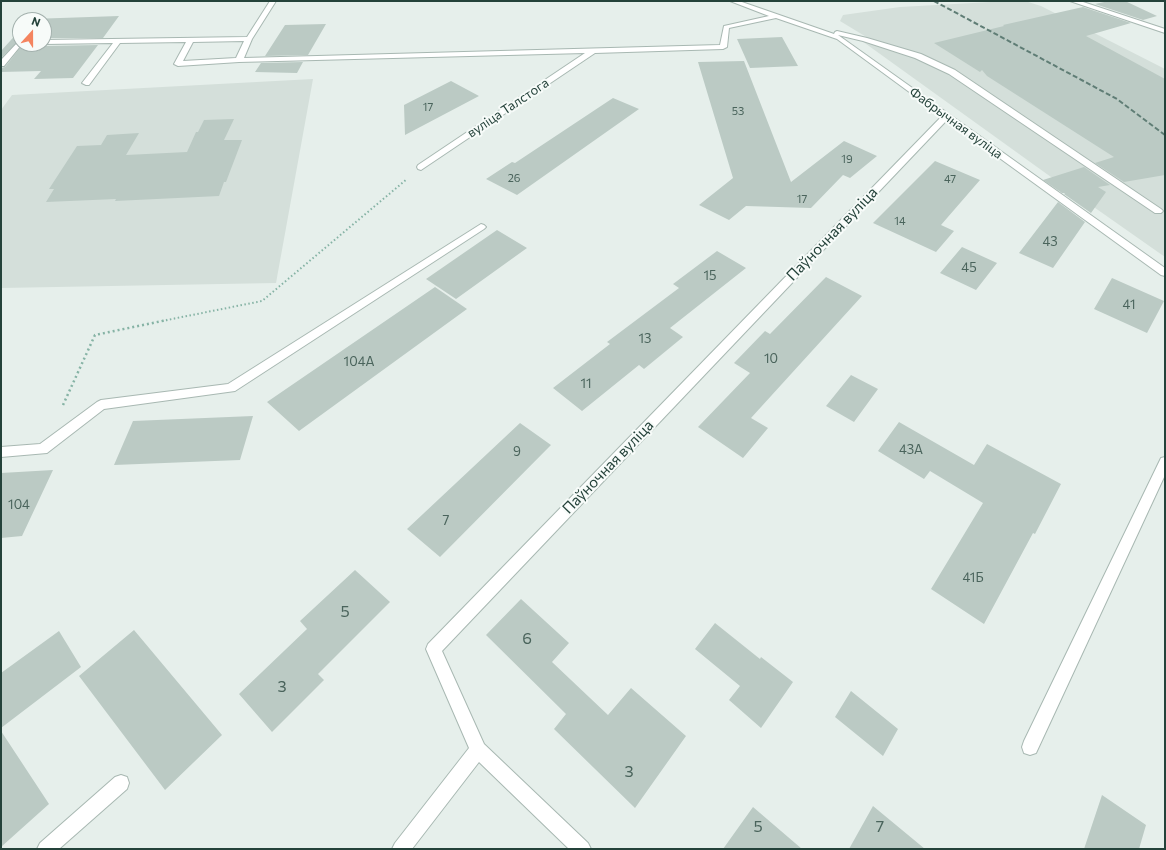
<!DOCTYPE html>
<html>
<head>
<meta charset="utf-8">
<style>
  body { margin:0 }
  #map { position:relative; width:1166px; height:850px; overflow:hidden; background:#e6efeb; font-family:Commissioner,sans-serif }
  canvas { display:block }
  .frame { position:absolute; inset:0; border:2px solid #24423a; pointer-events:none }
  .north { position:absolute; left:12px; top:12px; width:40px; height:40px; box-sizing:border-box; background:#f7fbf9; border:1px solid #a3b1ad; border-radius:50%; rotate:21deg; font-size:11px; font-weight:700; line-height:16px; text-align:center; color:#24423a }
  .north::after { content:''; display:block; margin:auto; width:14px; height:18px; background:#f4845f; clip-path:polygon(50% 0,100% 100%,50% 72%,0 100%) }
</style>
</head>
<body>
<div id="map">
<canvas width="1166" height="850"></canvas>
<div class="frame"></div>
<div class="north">N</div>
</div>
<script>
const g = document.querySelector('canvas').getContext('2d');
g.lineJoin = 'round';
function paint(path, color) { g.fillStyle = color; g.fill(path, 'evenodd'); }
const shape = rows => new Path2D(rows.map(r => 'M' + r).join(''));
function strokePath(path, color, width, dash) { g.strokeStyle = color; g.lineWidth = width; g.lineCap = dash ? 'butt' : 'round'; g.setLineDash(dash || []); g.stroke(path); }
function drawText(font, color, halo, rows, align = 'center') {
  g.font = font + ' Commissioner,sans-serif'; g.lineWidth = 4; g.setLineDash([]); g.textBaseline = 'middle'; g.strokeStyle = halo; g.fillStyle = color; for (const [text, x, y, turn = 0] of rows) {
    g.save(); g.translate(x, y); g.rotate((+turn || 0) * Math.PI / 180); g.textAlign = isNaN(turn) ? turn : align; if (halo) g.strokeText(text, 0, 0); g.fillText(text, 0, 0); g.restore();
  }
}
paint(shape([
  [1009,1,1025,1,1041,6,1165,69,1165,257,1051,177,862,41,868,38,840,21,843,15,900,7],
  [313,79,276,283,1,288,1,110,12,95]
]), '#d4dfda');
paint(shape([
  [1109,1,1125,1,1157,16,1143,20,1095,4],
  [1083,7,1131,23,1086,36,1165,79,1165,175,1124,182,1095,163,1114,157,987,76,982,70,980,72,934,43,1004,26,1003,25],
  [119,16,103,38,44,38,44,20,29,20,31,19],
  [326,24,308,55,265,56,285,25],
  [20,30,20,40,1,58,1,51],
  [782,37,798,66,750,68,737,39],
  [23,44,42,44,44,46,98,45,73,78,34,79,41,71,1,72,1,68,5,67],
  [744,61,791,182,844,141,877,156,850,178,843,175,811,208,746,206,729,220,699,205,733,178,698,62],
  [303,62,297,73,255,72,261,63],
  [451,81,479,96,405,135,404,105],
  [613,98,639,109,517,195,486,179,512,162,515,163],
  [234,119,224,140,242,140,226,182,224,182,219,196,115,201,116,199,46,202,54,189,49,189,77,146,101,145,107,135,139,133,126,155,187,152,196,132,198,132,204,120],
  [935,161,980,180,941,225,954,231,936,252,873,223],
  [1084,167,1110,185,1098,187,1106,192,1091,213,1064,194,1065,193,1062,193,1043,180],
  [1058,202,1085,222,1053,268,1019,253],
  [497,230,527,248,456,299,426,279],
  [962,247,997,263,976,290,940,273],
  [717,251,746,268,670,328,683,337,644,369,639,365,582,411,553,388,610,344,607,342,679,288,673,284],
  [826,277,862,296,751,418,768,428,743,458,698,427,750,373,734,363,765,331,770,334],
  [1112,278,1164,301,1147,333,1094,309],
  [435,287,467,309,299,431,267,402],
  [851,375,878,389,854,422,826,406],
  [253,416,240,460,114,465,133,421],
  [899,422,974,465,987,444,1061,484,1035,534,1033,533,984,624,931,589,983,503,930,471,924,479,878,451],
  [520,423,551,445,440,557,407,529],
  [53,470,22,536,1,538,1,473],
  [355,570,390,602,318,674,324,680,272,732,239,694,307,629,300,621],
  [521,599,569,643,552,662,608,715,631,688,686,736,635,808,554,729,566,714,486,635],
  [715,623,760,659,761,657,793,682,761,728,729,700,740,686,695,649],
  [134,630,222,735,165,790,79,676],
  [59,631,81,667,1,728,1,673],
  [851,691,898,729,883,756,835,717],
  [1,731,49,804,1,847],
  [1102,795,1146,825,1139,849,1084,849],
  [873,806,925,849,849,849],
  [753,807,802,849,723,849]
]), '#bbcac4');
const minor = shape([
  [270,1,276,1,252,39,244,58,720,45,724,26,769,16,730,1,739,1,834,34,835,32,837,31,867,38,921,54,955,70,1161,209,1163,211,1161,213,1155,213,949,74,915,58,863,41,838,35,1165,268,1165,276,1161,275,947,120,442,651,484,744,588,843,591,849,569,849,479,762,412,849,392,849,395,843,469,748,426,649,428,644,942,116,837,39,776,18,729,28,727,47,723,49,595,53,421,170,418,169,417,167,418,165,585,53,239,62,178,66,174,64,186,42,120,43,89,85,86,85,82,83,113,43,44,44,44,40,247,37,270,1],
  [244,41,236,58,183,61,193,42,244,41],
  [1070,1,1080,1,1165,29,1165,33,1070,1],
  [20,41,20,44,22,44,4,66,1,66,1,60,18,42,20,41],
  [481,224,484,225,486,227,484,229,235,391,104,409,47,453,1,457,1,447,40,444,97,402,101,400,228,384,481,224],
  [1165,457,1165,475,1036,753,1030,755,1024,753,1022,747,1024,741,1161,458,1165,457],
  [121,775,127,777,129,783,127,789,59,849,37,849,40,843,115,777,121,775]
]);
strokePath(minor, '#a8b8b2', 2);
strokePath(shape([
  [162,321,262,301,407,179]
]), '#86b3a5', 2, [1.5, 2.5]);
strokePath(shape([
  [63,405,95,335,167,320]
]), '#86b3a5', 2.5, [2, 3]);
paint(minor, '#fff');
strokePath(shape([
  [934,1,1117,99,1165,135]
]), '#5f7d75', 2, [5, 2.5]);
drawText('11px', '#4a645c', null, [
  ["17",428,107],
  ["53",738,111],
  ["19",847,159],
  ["26",514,178],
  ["47",950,179],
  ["17",802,199],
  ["14",900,221]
]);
drawText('13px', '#24423a', '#f7fbf9', [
  ["вуліца Талстога",508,108,-34],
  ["Фабрычная вуліца",956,123,36]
]);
drawText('13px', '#4a645c', null, [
  ["43",1050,242],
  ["45",969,268],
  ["15",710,276],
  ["41",1129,305],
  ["13",645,339],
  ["10",771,359],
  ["104А",359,362],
  ["11",586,384],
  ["43А",911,450],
  ["9",517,452],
  ["104",19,505],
  ["7",446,521],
  ["41Б",973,578]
]);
drawText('15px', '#24423a', '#f7fbf9', [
  ["Паўночная вуліца",832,234,-46],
  ["Паўночная вуліца",608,467,-46]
]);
drawText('16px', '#4a645c', null, [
  ["5",345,612],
  ["6",527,639],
  ["3",282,687],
  ["3",629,772],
  ["5",758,827],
  ["7",880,827]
]);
</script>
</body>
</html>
